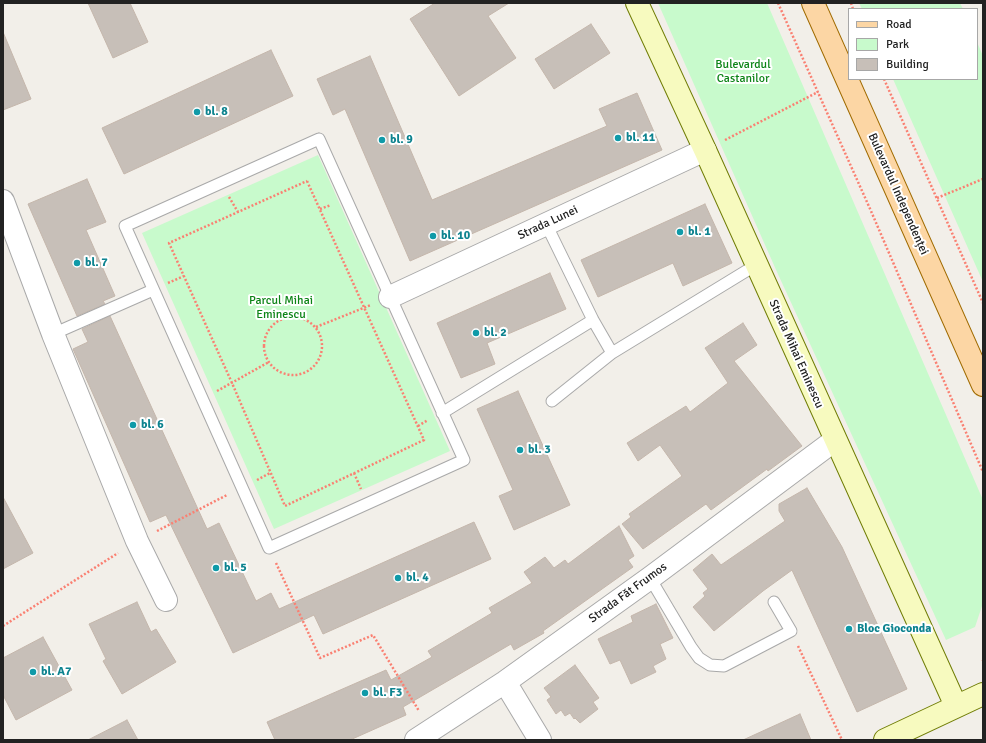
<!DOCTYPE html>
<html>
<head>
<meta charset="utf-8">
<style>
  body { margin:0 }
  #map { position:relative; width:986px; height:743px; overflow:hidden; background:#f2efe9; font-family:Signika,sans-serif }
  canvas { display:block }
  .frame { position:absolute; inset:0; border:4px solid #222; pointer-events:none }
  .legend { position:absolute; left:848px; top:8px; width:130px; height:72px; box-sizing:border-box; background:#fff; border:1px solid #a7a7a7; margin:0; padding:5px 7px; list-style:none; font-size:12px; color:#222 }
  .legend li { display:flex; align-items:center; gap:8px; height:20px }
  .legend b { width:20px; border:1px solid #a7a7a7 }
</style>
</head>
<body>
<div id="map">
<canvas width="986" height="743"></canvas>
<div class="frame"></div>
<ul class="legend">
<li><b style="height:5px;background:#fcd6a4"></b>Road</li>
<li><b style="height:11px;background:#c8facc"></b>Park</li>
<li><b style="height:11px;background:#c7bfb8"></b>Building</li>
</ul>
</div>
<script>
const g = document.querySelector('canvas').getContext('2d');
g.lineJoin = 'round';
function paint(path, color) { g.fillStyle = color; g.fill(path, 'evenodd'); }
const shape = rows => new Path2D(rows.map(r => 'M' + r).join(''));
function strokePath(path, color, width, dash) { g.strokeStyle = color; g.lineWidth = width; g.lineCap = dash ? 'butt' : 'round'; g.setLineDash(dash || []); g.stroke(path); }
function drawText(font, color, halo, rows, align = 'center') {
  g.font = font + ' Signika,sans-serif'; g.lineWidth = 4; g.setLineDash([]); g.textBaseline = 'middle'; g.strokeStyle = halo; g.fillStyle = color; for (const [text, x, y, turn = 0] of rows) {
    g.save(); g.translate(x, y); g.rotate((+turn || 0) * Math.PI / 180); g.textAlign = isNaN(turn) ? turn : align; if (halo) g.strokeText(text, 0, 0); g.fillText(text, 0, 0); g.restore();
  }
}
paint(shape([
  [658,3,767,3,983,500,982,606,975,627,946,640,777,272],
  [859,3,960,3,963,9,862,9],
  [977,42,983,56,983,282,893,79,977,79],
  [318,155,450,451,274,529,142,233]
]), '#c8facc');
const building = shape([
  [88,3,130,3,148,42,113,58,88,3],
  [435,3,509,3,488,16,516,58,459,96,410,19,435,3],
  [591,24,610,53,554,89,535,59,591,24],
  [3,32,31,99,3,110,3,32],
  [271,50,293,96,124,174,102,128,271,50],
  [370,56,432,200,607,126,599,109,637,93,662,150,410,261,345,109,333,115,317,79,370,56],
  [87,179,106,222,86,230,115,296,103,301,105,304,77,316,28,204,87,179],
  [705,204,732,263,683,286,673,263,598,297,581,260,705,204],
  [550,273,566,309,487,343,495,364,461,378,437,323,550,273],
  [110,316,207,529,219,523,256,601,271,593,279,609,474,522,491,559,323,634,314,615,233,653,166,515,150,522,73,349,88,342,82,329,110,316],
  [743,323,757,345,734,361,802,446,768,471,767,469,711,510,706,504,643,549,622,524,631,517,629,514,682,476,660,445,638,461,627,443,686,406,690,412,728,383,705,348,743,323],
  [518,391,570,505,514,530,499,496,513,490,477,409,518,391],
  [807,488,842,547,907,689,857,712,792,570,763,591,714,631,693,607,705,596,703,593,708,589,693,570,712,554,721,565,785,521,779,511,779,504,807,488],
  [3,497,33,553,3,569,3,497],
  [619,526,634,556,628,560,633,567,543,631,544,633,514,650,511,644,403,707,406,715,350,740,275,740,267,722,386,670,391,680,432,657,428,651,492,613,489,608,532,583,524,572,545,557,554,568,565,560,568,564,619,526],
  [137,602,151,632,156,629,176,662,122,694,103,661,106,659,89,624,137,602],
  [656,604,673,638,660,644,666,659,653,666,656,672,631,684,620,660,610,664,598,639,633,622,631,616,656,604],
  [43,637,72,690,16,720,3,695,3,658,43,637],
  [575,665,599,698,593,702,598,709,580,723,575,718,574,719,570,713,565,716,561,710,556,714,547,700,551,697,544,688,575,665],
  [800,714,811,740,743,740,800,714],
  [127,720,138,740,88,740,127,720]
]);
paint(building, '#c7bfb8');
strokePath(building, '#c4b6ab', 1);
const lane = shape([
  [319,139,464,460,269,548,125,226,319,139],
  [546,224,593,320,612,353],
  [53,334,153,290],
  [552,401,612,353,756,265],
  [442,413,593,320],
  [650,578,691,647,699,658,710,665,724,666,791,631,774,602]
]);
const street = shape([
  [3,201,53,334,137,541,166,600],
  [390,297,705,150],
  [505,682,540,740],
  [416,740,505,682,650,578,835,440]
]);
const secondary = shape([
  [637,3,705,150,956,706],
  [885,740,983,694]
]);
const primary = shape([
  [813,3,983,385]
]);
strokePath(lane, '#a9a9a9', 13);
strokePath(street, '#a9a9a9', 24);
strokePath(secondary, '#707d05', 24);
strokePath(primary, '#a06b00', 24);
strokePath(shape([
  [778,3,871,211,983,472],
  [851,3,853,9],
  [884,79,983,303],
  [725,140,818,92],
  [307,181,424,440,285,506,232,383,169,243,307,181],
  [229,197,238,212],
  [937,198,983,179],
  [320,209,331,205],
  [168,283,184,276],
  '264 346a29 29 0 1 1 58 0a29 29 0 1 1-58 0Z',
  [316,327,371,305],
  [217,391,269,362],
  [418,426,428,420],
  [354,473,361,489],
  [257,480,270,473],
  [157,531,227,495],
  [276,563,320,658,373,635,419,711],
  [3,626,118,553],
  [798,646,842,740],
  [983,660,983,661]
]), '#fa8072', 2.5, [2, 2]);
strokePath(lane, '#fff', 11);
strokePath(street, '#fff', 22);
strokePath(secondary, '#f7fabf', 22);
strokePath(primary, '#fcd6a4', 22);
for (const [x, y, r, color] of [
  [197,112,4,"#0f9aa8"],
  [618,138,4,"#0f9aa8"],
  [382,140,4,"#0f9aa8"],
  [680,232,4,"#0f9aa8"],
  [433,236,4,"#0f9aa8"],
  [77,263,4,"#0f9aa8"],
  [476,333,4,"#0f9aa8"],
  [133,425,4,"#0f9aa8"],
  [520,450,4,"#0f9aa8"],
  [216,568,4,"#0f9aa8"],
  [398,578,4,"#0f9aa8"],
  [849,629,4,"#0f9aa8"],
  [33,672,4,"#0f9aa8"],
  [365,693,4,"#0f9aa8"]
]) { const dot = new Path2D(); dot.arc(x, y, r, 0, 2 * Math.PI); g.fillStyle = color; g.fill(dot); strokePath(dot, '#fff', 1.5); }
drawText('12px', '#0c8416', '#fff', [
  ["Bulevardul",743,65],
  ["Castanilor",743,79],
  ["Parcul Mihai",281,301],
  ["Eminescu",281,315]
]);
drawText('bold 12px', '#0d838f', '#fff', [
  ["bl. 8",205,112],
  ["bl. 11",626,138],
  ["bl. 9",390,140],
  ["bl. 1",688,232],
  ["bl. 10",441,236],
  ["bl. 7",85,263],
  ["bl. 2",484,333],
  ["bl. 6",141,425],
  ["bl. 3",528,450],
  ["bl. 5",224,568],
  ["bl. 4",406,578],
  ["Bloc Gioconda",857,629],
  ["bl. A7",41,672],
  ["bl. F3",373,693]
], 'left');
drawText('12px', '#222', '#fff', [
  ["Bulevardul Independenței",898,194,66],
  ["Strada Lunei",548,223,-25],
  ["Strada Mihai Eminescu",796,354,66],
  ["Strada Făt Frumos",628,593,-36]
]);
</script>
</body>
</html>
